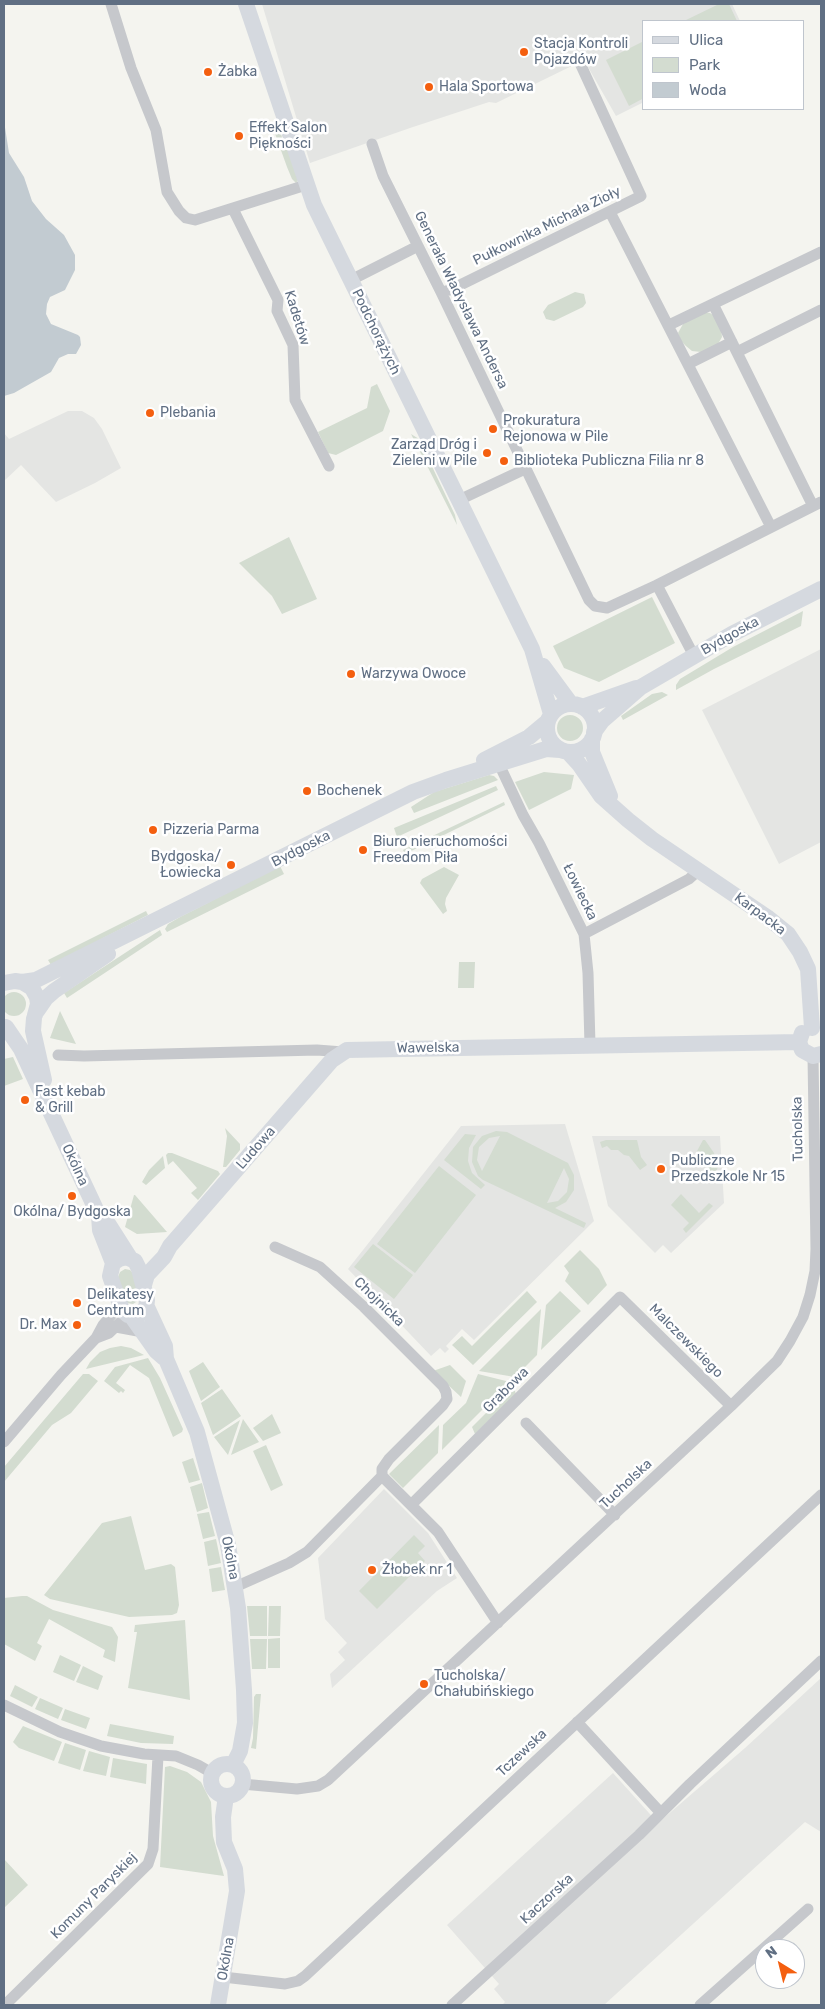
<!DOCTYPE html>
<html>
<head>
<meta charset="utf-8">
<style>
  body { margin:0 }
  #map { position:relative; width:825px; height:2009px; overflow:hidden; background:#f4f4ef; font-family:Rubik,sans-serif }
  canvas { display:block }
  .frame { position:absolute; inset:0; border:5px solid #606f83; pointer-events:none }
  .legend { position:absolute; left:642px; top:20px; width:162px; height:90px; box-sizing:border-box; background:#fff; border:1px solid #bfc5cd; margin:0; padding:6px 9px; list-style:none; font-size:15px; color:#606f83 }
  .legend li { display:flex; align-items:center; gap:10px; height:25px }
  .legend b { width:25px; border:1px solid #bfc5cd }
  .north { position:absolute; left:755px; top:1939px; width:50px; height:50px; box-sizing:border-box; background:#fff; border:1px solid #bfc5cd; border-radius:50%; rotate:324deg; font-size:14px; font-weight:700; line-height:20px; text-align:center; color:#606f83 }
  .north::after { content:''; display:block; margin:auto; width:18px; height:22px; background:#f45f0f; clip-path:polygon(50% 0,100% 100%,50% 72%,0 100%) }
</style>
</head>
<body>
<div id="map">
<canvas width="825" height="2009"></canvas>
<div class="frame"></div>
<ul class="legend">
<li><b style="height:6px;background:#d5d9df"></b>Ulica</li>
<li><b style="height:14px;background:#d3dcd0"></b>Park</li>
<li><b style="height:14px;background:#c2cbd1"></b>Woda</li>
</ul>
<div class="north">N</div>
</div>
<script>
const g = document.querySelector('canvas').getContext('2d');
g.lineJoin = 'round';
function paint(path, color) { g.fillStyle = color; g.fill(path, 'evenodd'); }
const shape = rows => new Path2D(rows.map(r => 'M' + r).join(''));
function strokePath(path, color, width, dash) { g.strokeStyle = color; g.lineWidth = width; g.lineCap = dash ? 'butt' : 'round'; g.setLineDash(dash || []); g.stroke(path); }
function drawText(font, color, halo, rows, align = 'center') {
  g.font = font + ' Rubik,sans-serif'; g.lineWidth = 5; g.setLineDash([]); g.textBaseline = 'middle'; g.strokeStyle = halo; g.fillStyle = color; for (const [text, x, y, turn = 0] of rows) {
    g.save(); g.translate(x, y); g.rotate((+turn || 0) * Math.PI / 180); g.textAlign = isNaN(turn) ? turn : align; if (halo) g.strokeText(text, 0, 0); g.fillText(text, 0, 0); g.restore();
  }
}
paint(shape([
  [262,4,732,4,740,21,644,21,644,102,616,116,584,60,496,103,489,102,410,128,310,163],
  [68,411,82,411,94,418,102,429,121,468,95,483,56,502,21,465,4,481,4,433,9,439],
  [821,649,821,842,779,864,702,710],
  [565,1124,594,1221,474,1340,462,1329,446,1346,449,1349,445,1353,440,1348,431,1356,348,1269,461,1126],
  [592,1136,720,1136,724,1203,671,1253,663,1245,655,1253,608,1206],
  [384,1489,428,1533,457,1578,437,1591,332,1688,330,1674,345,1660,338,1652,347,1643,325,1619,318,1558],
  [821,1678,821,1832,805,1822,604,2005,502,2005,505,2002,494,1989,499,1984,447,1925,613,1773,658,1823,745,1748]
]), '#e4e5e3');
paint(shape([
  [719,4,729,4,737,21,684,21],
  [644,41,644,98,629,106,606,60],
  [279,127,283,141,290,151,298,181,296,183,292,179,287,167,273,128],
  [575,292,584,294,586,303,583,307,554,321,546,319,543,312,548,305],
  [702,312,710,313,716,317,721,327,722,337,718,344,701,352,692,351,686,346,681,341,678,333,683,324],
  [377,384,390,411,383,431,336,455,328,453,318,432,367,408,371,387],
  [411,434,419,439,455,515,457,525],
  [289,537,317,599,282,614,272,596,239,563],
  [652,597,675,643,599,682,564,668,553,646],
  [803,611,801,626,714,669,676,690,676,685,680,679,733,647],
  [662,692,668,695,623,720,621,716,652,694],
  '557 728a13 13 0 1 1 26 0a13 13 0 1 1-26 0Z',
  [544,772,574,775,571,789,529,810,515,782],
  [489,775,494,776,498,780,414,813,411,807,434,792],
  [496,786,498,790,397,837,394,828],
  [504,802,505,805,405,854,403,850],
  [280,866,284,874,167,932,165,929,168,924,180,917],
  [444,867,459,875,446,898,445,904,447,911,443,914,420,883,422,879],
  [146,911,148,915,51,965,48,960],
  [160,930,162,935,67,998,64,993],
  [459,962,475,962,474,988,458,988],
  '2 1004a12 12 0 1 1 24 0a12 12 0 1 1-24 0Z',
  [60,1011,76,1044,50,1038],
  [13,1057,23,1079,4,1086,4,1059],
  [225,1128,240,1144,240,1150,226,1167,223,1167,227,1136],
  [496,1131,507,1132,568,1163,574,1175,574,1190,566,1202,555,1208,586,1223,584,1228,483,1180,478,1176,472,1162,473,1147,482,1136],
  [500,1136,482,1171,477,1160,479,1147,489,1138],
  [564,1168,569,1179,567,1192,558,1201,547,1203],
  [465,1134,476,1135,469,1148,468,1161,472,1173,485,1185,481,1189,444,1160],
  [606,1140,637,1140,641,1157,647,1165,640,1170,629,1156,624,1155,618,1150,611,1150,607,1146,602,1148,600,1142],
  [703,1140,705,1140,714,1153,718,1167,714,1176,697,1158,697,1151],
  [168,1153,172,1153,218,1171,220,1174,198,1200,191,1193,197,1188,173,1161,168,1165,166,1155],
  [163,1156,165,1168,146,1185,142,1182,149,1170],
  [439,1166,476,1195,415,1273,377,1244],
  [681,1194,699,1213,709,1203,713,1206,686,1233,683,1229,689,1223,671,1205],
  [134,1195,135,1195,167,1232,137,1234,125,1227],
  [373,1244,413,1275,394,1299,354,1267],
  [580,1250,599,1269,607,1285,588,1305,565,1281,569,1273,564,1266],
  [125,1269,130,1270,133,1273,139,1300,133,1304,127,1303,118,1277,120,1272],
  [527,1291,537,1302,473,1365,452,1345,462,1336,472,1346],
  [560,1291,581,1311,541,1350,546,1305],
  [541,1309,537,1355,515,1377,479,1371],
  [121,1346,131,1348,144,1355,86,1369,90,1362,100,1352,110,1348],
  [148,1358,160,1378,183,1429,182,1432,173,1437,149,1378,130,1365,116,1383,125,1390,123,1393,121,1391,119,1393,104,1381,115,1367],
  [203,1362,220,1387,201,1401,189,1371],
  [450,1365,466,1381,461,1397,433,1371],
  [83,1374,89,1374,98,1381,71,1413,52,1425,4,1482,4,1467],
  [478,1374,510,1382,442,1450,443,1425,466,1403],
  [513,1386,516,1394,475,1434,472,1427],
  [222,1389,241,1416,213,1435,201,1403],
  [272,1414,281,1433,263,1441,253,1428],
  [243,1419,259,1442,231,1455],
  [240,1420,228,1455,214,1437],
  [439,1425,438,1453,403,1488,389,1474],
  [266,1445,283,1485,271,1491,253,1451],
  [193,1458,200,1480,189,1483,182,1462],
  [202,1483,208,1508,197,1512,190,1487],
  [209,1512,215,1536,203,1539,197,1514],
  [131,1516,145,1570,171,1564,175,1567,179,1605,177,1613,172,1615,129,1617,50,1599,44,1595,102,1523],
  [414,1535,425,1546,418,1553,425,1561,377,1609,359,1591],
  [216,1539,221,1563,208,1566,204,1542],
  [221,1567,225,1590,212,1592,209,1569],
  [22,1596,27,1596,53,1610,112,1627,118,1637,115,1662,103,1657,105,1650,49,1619,37,1643,42,1646,35,1661,4,1644,4,1598],
  [247,1606,267,1606,267,1636,250,1636],
  [269,1606,281,1606,280,1636,268,1636],
  [185,1620,190,1700,128,1688,137,1632,134,1632,135,1625],
  [280,1638,280,1668,268,1668,268,1639],
  [250,1639,267,1639,266,1669,252,1669],
  [60,1655,81,1665,74,1681,53,1672],
  [83,1666,103,1676,98,1690,76,1682],
  [15,1685,38,1697,32,1707,10,1696],
  [256,1694,261,1694,256,1749,251,1748,253,1738,254,1697],
  [40,1698,63,1708,58,1719,35,1709],
  [65,1709,90,1718,86,1729,61,1720],
  [110,1724,174,1736,173,1744,141,1743,107,1736],
  [23,1726,62,1742,54,1761,19,1748,13,1742],
  [65,1743,86,1750,80,1770,58,1763],
  [89,1751,110,1757,106,1776,83,1771],
  [113,1758,147,1764,146,1784,110,1777],
  [170,1766,187,1772,201,1782,211,1802,213,1836,224,1876,160,1867,165,1767],
  [4,1859,28,1885,4,1908]
]), '#d3dcd0');
paint(shape([
  [4,121,9,153,24,177,32,201,46,219,64,235,75,255,75,270,65,290,50,297,47,304,46,314,51,324,78,335,80,337,81,345,76,354,68,354,59,358,51,372,14,393,4,396]
]), '#c2cbd1');
strokePath(shape([
  [111,4,131,68,156,130,167,192,179,211,186,218,195,220,306,185],
  [372,144,383,176,441,292,589,600,595,606,607,608,657,585,694,656],
  [233,209,278,300,277,311,293,345,295,400,329,466],
  [610,212,771,527],
  [351,280,418,246],
  [441,292,450,290,641,196,579,61],
  [713,304,813,506],
  [669,325,821,252],
  [737,352,821,310],
  [688,364,732,342],
  [459,500,525,469],
  [657,585,821,502],
  [499,764,523,815,539,843,584,934,588,973,590,1045],
  [584,934,689,879,699,870],
  [58,1055,84,1056,317,1050,343,1052],
  [116,1327,143,1332],
  [96,1338,109,1333,128,1315],
  [526,1423,615,1515],
  [4,1442,61,1375,96,1338,103,1325,120,1305],
  [382,1476,438,1532,498,1623],
  [412,1504,620,1297,731,1406],
  [235,1587,289,1563,307,1552,382,1476,382,1469,389,1459,443,1405,447,1399,446,1392,443,1386,364,1307,320,1267,275,1247],
  [4,1705,60,1732,101,1746,144,1754,176,1756,198,1765,212,1773],
  [577,1722,660,1812],
  [242,1784,297,1789,318,1786,328,1780,731,1406,777,1361,790,1341,803,1317,810,1295,815,1271,816,1249,813,1056],
  [223,1977,285,1984,298,1981,305,1976,821,1495],
  [5,2005,148,1864,153,1849,158,1756],
  [452,2005,639,1835,690,1784,821,1661],
  [700,2005,808,1909]
]), '#c6c8cc', 11);
strokePath(shape([
  [246,4,314,205,532,649,551,714],
  [543,666,571,704],
  '547 728a24 24 0 1 1 48 0a24 24 0 1 1-48 0Z',
  [582,707,636,688],
  [594,732,602,721,641,687,732,634,821,589],
  [592,739,592,752,610,796],
  [568,752,579,764,601,796,628,820,652,839,767,917,788,934,800,952,808,969,812,1028],
  [484,760,529,737,547,722],
  [22,982,36,980,50,973,413,792,446,780,546,749,560,750],
  [4,983,15,981,22,982,32,988,37,997,38,1004,35,1015],
  [37,1011,46,998,54,991,108,954],
  [34,1018,33,1031,44,1080],
  [6,1027,21,1049,99,1216,100,1230,113,1263],
  [802,1033,799,1042,802,1050,813,1056,821,1054],
  [101,1217,109,1225,130,1258],
  [126,1257,135,1261,139,1269,147,1300,146,1309,137,1316,128,1315,122,1310,110,1276,113,1263,119,1259,126,1257],
  [144,1285,147,1275,164,1257,170,1246,332,1060,347,1050,799,1042],
  [147,1307,165,1346,166,1359,197,1432,228,1545,238,1608,244,1690,245,1723,240,1751,233,1765],
  [132,1317,156,1351,164,1358],
  '211 1780a16 16 0 1 1 32 0a16 16 0 1 1-32 0Z',
  [218,2005,237,1891,235,1869,224,1842,223,1817,226,1796]
]), '#d5d9df', 16);
for (const [x, y, r, color] of [
  [524,52,5,"#f45f0f"],
  [208,72,5,"#f45f0f"],
  [429,87,5,"#f45f0f"],
  [239,136,5,"#f45f0f"],
  [150,413,5,"#f45f0f"],
  [493,429,5,"#f45f0f"],
  [487,453,5,"#f45f0f"],
  [504,461,5,"#f45f0f"],
  [351,674,5,"#f45f0f"],
  [307,791,5,"#f45f0f"],
  [153,830,5,"#f45f0f"],
  [363,850,5,"#f45f0f"],
  [231,865,5,"#f45f0f"],
  [25,1100,5,"#f45f0f"],
  [661,1169,5,"#f45f0f"],
  [72,1196,5,"#f45f0f"],
  [77,1303,5,"#f45f0f"],
  [77,1325,5,"#f45f0f"],
  [372,1570,5,"#f45f0f"],
  [424,1684,5,"#f45f0f"]
]) { const dot = new Path2D(); dot.arc(x, y, r, 0, 2 * Math.PI); g.fillStyle = color; g.fill(dot); strokePath(dot, '#fff', 2); }
drawText('14px', '#606f83', '#fff', [
  ["Stacja Kontroli",534,44],
  ["Pojazdów",534,60],
  ["Żabka",218,72],
  ["Hala Sportowa",439,87],
  ["Effekt Salon",249,128],
  ["Piękności",249,144],
  ["Plebania",160,413],
  ["Prokuratura",503,421],
  ["Rejonowa w Pile",503,437],
  ["Zarząd Dróg i",477,445,"right"],
  ["Zieleni w Pile",477,461,"right"],
  ["Biblioteka Publiczna Filia nr 8",514,461],
  ["Warzywa Owoce",361,674],
  ["Bochenek",317,791],
  ["Pizzeria Parma",163,830],
  ["Biuro nieruchomości",373,842],
  ["Freedom Piła",373,858],
  ["Bydgoska/",221,857,"right"],
  ["Łowiecka",221,873,"right"],
  ["Fast kebab",35,1092],
  ["& Grill",35,1108],
  ["Publiczne",671,1161],
  ["Przedszkole Nr 15",671,1177],
  ["Okólna/ Bydgoska",72,1212,"center"],
  ["Delikatesy",87,1295],
  ["Centrum",87,1311],
  ["Dr. Max",67,1325,"right"],
  ["Żłobek nr 1",382,1570],
  ["Tucholska/",434,1676],
  ["Chałubińskiego",434,1692]
], 'left');
drawText('14px', '#606f83', '#fff', [
  ["Pułkownika Michała Zioły",547,226,-26],
  ["Generała Władysława Andersa",461,300,64],
  ["Kadetów",297,318,73],
  ["Podchorążych",376,332,64],
  ["Bydgoska",730,636,-29],
  ["Bydgoska",301,849,-27],
  ["Łowiecka",580,892,64],
  ["Karpacka",760,914,37],
  ["Wawelska",428,1048,-1],
  ["Tucholska",798,1129,-91],
  ["Ludowa",256,1148,-49],
  ["Okólna",75,1165,65],
  ["Chojnicka",379,1302,44],
  ["Malczewskiego",686,1341,45],
  ["Grabowa",506,1390,-45],
  ["Tucholska",626,1484,-43],
  ["Okólna",230,1558,79],
  ["Tczewska",522,1753,-43],
  ["Komuny Paryskiej",94,1896,-45],
  ["Kaczorska",547,1899,-43],
  ["Okólna",226,1959,-80]
]);
</script>
</body>
</html>
